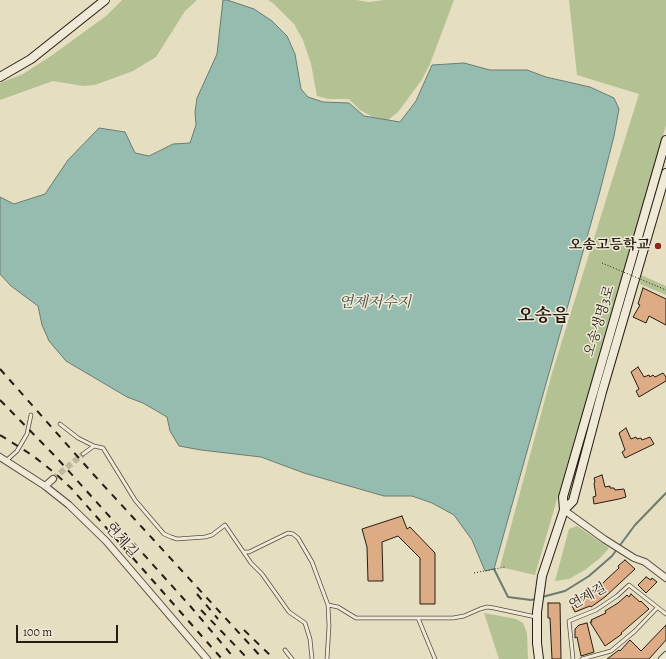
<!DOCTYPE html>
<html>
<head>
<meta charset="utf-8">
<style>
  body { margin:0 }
  #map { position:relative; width:666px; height:659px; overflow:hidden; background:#e6dec1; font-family:Alegreya,serif }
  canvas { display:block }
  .scale { position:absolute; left:16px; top:625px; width:102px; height:18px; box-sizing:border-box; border:2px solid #271d15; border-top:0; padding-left:5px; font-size:12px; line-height:14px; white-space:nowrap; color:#271d15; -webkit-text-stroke:3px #efead7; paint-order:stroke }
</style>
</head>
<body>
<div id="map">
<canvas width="666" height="659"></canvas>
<div class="scale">100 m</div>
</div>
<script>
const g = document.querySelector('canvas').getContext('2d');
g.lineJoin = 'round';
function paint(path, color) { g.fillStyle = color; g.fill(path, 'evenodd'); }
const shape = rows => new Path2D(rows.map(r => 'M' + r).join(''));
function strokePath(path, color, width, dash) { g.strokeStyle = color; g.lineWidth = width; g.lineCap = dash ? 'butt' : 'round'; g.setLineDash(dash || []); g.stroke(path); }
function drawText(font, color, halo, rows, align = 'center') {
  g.font = font + ' Alegreya,"Noto Serif KR",serif'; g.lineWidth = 3; g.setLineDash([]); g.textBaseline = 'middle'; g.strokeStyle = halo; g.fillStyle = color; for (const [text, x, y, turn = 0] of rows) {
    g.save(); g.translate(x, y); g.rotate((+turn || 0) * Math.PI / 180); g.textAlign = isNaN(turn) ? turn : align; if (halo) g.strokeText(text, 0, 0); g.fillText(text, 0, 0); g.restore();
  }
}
paint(shape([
  [122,0,197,0,185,11,156,57,133,71,95,85,83,86,53,81,0,100,0,83,23,74,51,56,106,16],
  [268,0,356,0,369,2,384,0,454,0,430,64,421,81,398,112,388,120,373,117,360,110,349,99,328,99,317,96,311,64,303,40,294,24,274,4],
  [569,0,666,0,666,125,535,575,500,567,552,373,639,94,577,75],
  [641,275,666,286,666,295,640,284],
  [577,526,609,548,600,558,585,570,569,579,555,581,569,529],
  [484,613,516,619,523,623,527,633,528,659,499,659]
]), '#b4c193');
const water = shape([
  [223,0,227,0,254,9,272,21,287,36,295,54,301,89,308,97,323,102,349,103,364,116,400,122,416,101,432,65,464,63,490,70,527,70,546,77,590,87,614,98,619,109,614,136,600,191,494,569,485,571,472,540,454,515,432,503,412,496,384,496,304,473,261,457,201,450,179,446,170,431,167,417,143,403,127,397,66,361,49,341,42,325,38,306,11,286,0,274,0,197,14,204,45,194,68,160,99,128,125,132,135,153,149,156,173,144,190,143,196,125,195,112,197,98,217,54,223,0]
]);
paint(water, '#96bcb0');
strokePath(water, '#6a7c72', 1);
strokePath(shape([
  [494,569,508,597,531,600,536,599],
  [542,597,565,591,589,576,612,556,635,525,666,493]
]), '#6a7c72', 2);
const building = shape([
  [643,288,666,299,666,325,649,316,646,323,633,317,640,305,638,304,643,288],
  [638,367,644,377,649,375,650,377,653,375,655,377,663,373,666,377,666,381,639,397,636,391,639,389,631,372,638,367],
  [626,428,631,439,636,437,637,439,641,438,642,440,650,437,654,444,625,458,622,452,625,450,619,433,626,428],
  [602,475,605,487,610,486,610,488,614,488,615,490,624,489,626,497,619,499,594,504,593,497,596,496,594,483,595,482,594,478,602,475],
  [402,516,407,529,410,527,435,553,435,604,420,604,420,558,398,536,382,542,383,581,368,581,367,547,362,529,402,516],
  [625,560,635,569,605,597,591,607,590,606,575,612,572,606,575,604,573,600,583,596,583,597,599,587,607,579,619,568,618,566,625,560],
  [646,577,651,580,652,578,657,582,646,593,638,585,646,577],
  [631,594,640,602,641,601,649,609,621,633,622,634,605,646,590,622,592,622,591,620,606,613,605,611,618,603,627,595,629,597,631,594],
  [548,603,560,603,561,659,552,659,550,618,548,618,548,603],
  [587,623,594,652,581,656,577,637,575,638,575,629,579,625,587,623],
  [666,625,666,640,649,659,607,659,619,650,620,651,630,640,641,651,666,625]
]);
paint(building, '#ddac85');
strokePath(building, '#271d15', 1);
strokePath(shape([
  [53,479,83,454]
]), '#c0b79f', 6, [6, 3]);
const lane = shape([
  [60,424,78,438,94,446],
  [83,454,94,446,103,448,135,500,164,534,171,537,177,539,205,537,212,535,225,525,251,563,262,574,289,612,305,623,310,639,312,659],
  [7,460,17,451,27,434,31,415],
  [244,552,249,552,288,533,293,534,298,538,312,562,328,605,329,626,327,659],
  [328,605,338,607,356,618,453,618,464,616,480,609,487,607,494,608,536,617],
  [418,618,435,659],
  [285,650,292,659],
  [573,659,569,621,596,610,617,596,629,585,666,614],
  [582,659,611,651,635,631,657,608]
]);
const street = shape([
  [0,457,45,486,69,505,106,541,207,659],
  [45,486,53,479],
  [564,510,604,539,634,558,645,562,666,578],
  [662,659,666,655]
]);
const secondary = shape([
  [0,77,31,59,105,0],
  [564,510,573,501,602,392,666,173],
  [539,659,537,643,537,612,542,576,564,510,563,497,666,140]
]);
strokePath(lane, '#574d40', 4.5);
strokePath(street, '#574d40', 8);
strokePath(secondary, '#271d15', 10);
strokePath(shape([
  [474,573,505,567]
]), '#271d15', 1, [1, 2]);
strokePath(lane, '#efead7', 3);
strokePath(street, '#efead7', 6);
strokePath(secondary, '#efead7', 8);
strokePath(shape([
  [0,369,94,475,263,659],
  [0,400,56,457,191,607,235,659],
  [0,435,32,455,56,474,72,489,222,659],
  [197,594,218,619],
  [201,610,248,659],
  [244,630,274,659]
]), '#271d15', 2, [7, 7]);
strokePath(shape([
  [602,263,666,290]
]), '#271d15', 1, [1, 2]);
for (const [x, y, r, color] of [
  [658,246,4,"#8f2418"]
]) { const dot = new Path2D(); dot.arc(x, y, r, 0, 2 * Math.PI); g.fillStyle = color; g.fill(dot); strokePath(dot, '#efead7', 1.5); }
drawText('bold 14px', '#271d15', '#efead7', [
  ["오송고등학교",650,246]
], 'right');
drawText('14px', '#271d15', '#efead7', [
  ["오송생명3로",600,321,-73],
  ["연제길",121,541,48],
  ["연제길",588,597,-29]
]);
drawText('italic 15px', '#484d44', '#efead7', [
  ["연제저수지",375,303]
]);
drawText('bold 18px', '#271d15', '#efead7', [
  ["오송읍",543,317]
]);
</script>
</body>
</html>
